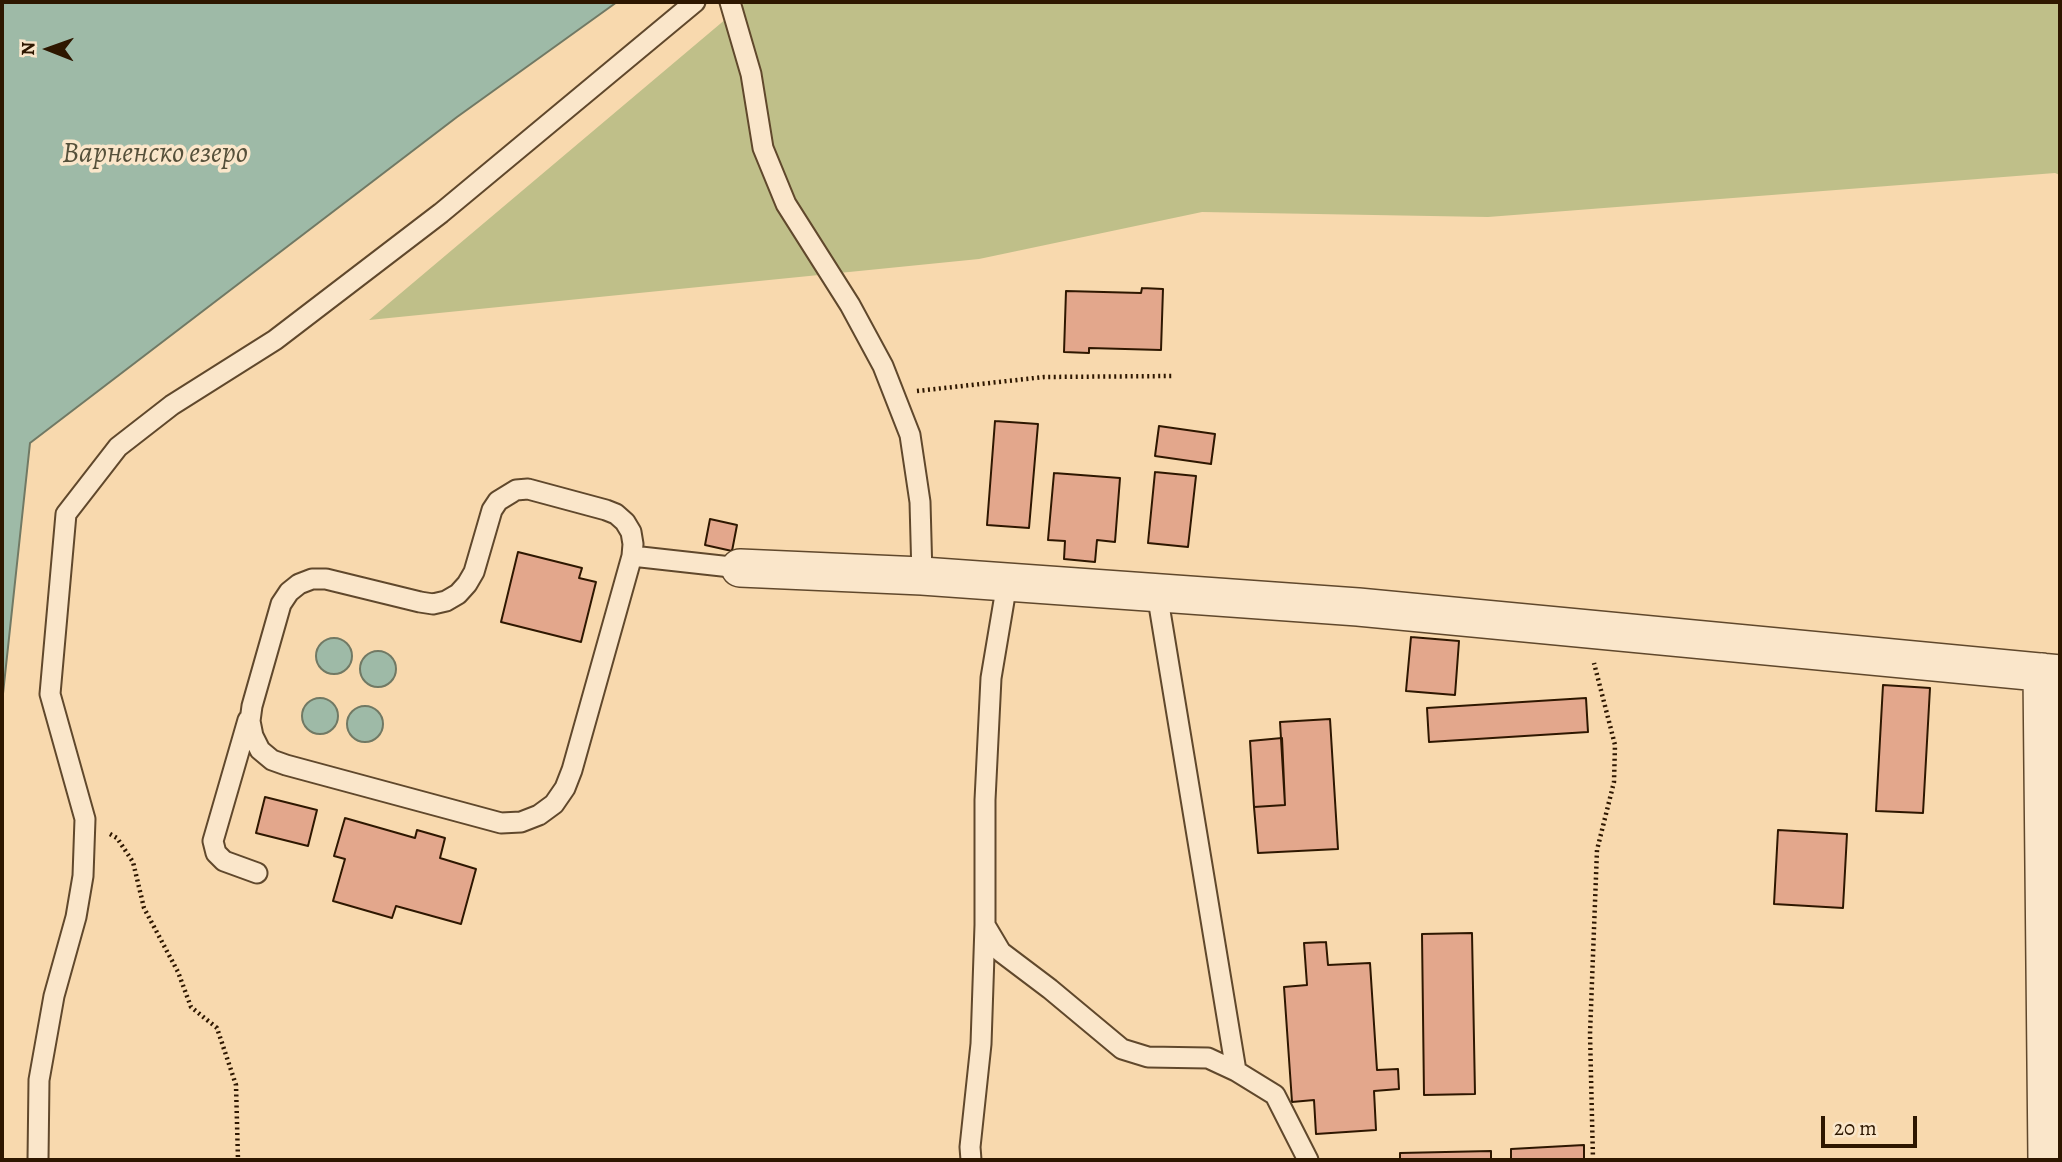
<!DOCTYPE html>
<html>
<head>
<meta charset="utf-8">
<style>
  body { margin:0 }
  #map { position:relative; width:2062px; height:1162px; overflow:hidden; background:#f8d9ae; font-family:Alegreya,serif }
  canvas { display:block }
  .frame { position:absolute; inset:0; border:4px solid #2e1700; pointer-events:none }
  .north { position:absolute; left:14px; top:14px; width:70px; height:70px; -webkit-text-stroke:5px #fae6ca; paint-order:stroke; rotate:271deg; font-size:19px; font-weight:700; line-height:28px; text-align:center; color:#2e1700 }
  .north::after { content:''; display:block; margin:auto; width:24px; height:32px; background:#2e1700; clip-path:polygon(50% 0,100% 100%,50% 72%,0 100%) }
  .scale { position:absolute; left:1821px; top:1116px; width:96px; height:32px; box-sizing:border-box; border:4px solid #2e1700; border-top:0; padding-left:9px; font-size:21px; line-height:24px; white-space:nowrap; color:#2e1700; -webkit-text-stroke:5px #fae6ca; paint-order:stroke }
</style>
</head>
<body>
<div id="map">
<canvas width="2062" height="1162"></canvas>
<div class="frame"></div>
<div class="north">N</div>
<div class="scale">20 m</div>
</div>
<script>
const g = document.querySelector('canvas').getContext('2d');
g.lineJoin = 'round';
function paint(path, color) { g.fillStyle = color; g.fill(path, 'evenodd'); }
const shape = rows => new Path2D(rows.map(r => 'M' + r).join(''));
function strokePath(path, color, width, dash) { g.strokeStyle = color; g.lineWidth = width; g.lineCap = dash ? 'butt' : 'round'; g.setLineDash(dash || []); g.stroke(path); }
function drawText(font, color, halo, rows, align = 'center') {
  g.font = font + ' Alegreya,serif'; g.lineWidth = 7; g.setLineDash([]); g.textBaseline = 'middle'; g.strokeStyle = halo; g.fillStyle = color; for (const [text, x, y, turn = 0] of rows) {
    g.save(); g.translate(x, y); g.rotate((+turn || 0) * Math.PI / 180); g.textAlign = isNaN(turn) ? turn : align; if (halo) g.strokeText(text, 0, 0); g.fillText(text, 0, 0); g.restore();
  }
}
paint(shape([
  [746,2,2060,2,2060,175,2055,173,1488,217,1202,212,979,259,369,320]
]), '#bfbf89');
const water = shape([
  [2,2,617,2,457,117,30,443,2,703,2,2],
  '316 656a18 18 0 1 1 36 0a18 18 0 1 1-36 0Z',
  '360 669a18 18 0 1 1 36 0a18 18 0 1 1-36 0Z',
  '302 716a18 18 0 1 1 36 0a18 18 0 1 1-36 0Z',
  '347 724a18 18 0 1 1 36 0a18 18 0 1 1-36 0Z'
]);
paint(water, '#9ebaa7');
strokePath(water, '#717964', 2);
const building = shape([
  [1142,288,1163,289,1161,350,1089,348,1089,353,1064,352,1066,291,1141,293,1142,288],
  [995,421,1038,424,1029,528,987,525,995,421],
  [1159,426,1215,434,1211,464,1155,456,1159,426],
  [1155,472,1196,476,1188,547,1148,543,1155,472],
  [1054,473,1120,478,1115,542,1097,540,1095,562,1064,559,1065,541,1048,540,1054,473],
  [710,519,737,525,732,551,705,545,710,519],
  [518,552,582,568,579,578,596,582,581,642,501,622,518,552],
  [1411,637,1459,641,1455,695,1406,691,1411,637],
  [1883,685,1930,688,1923,813,1876,811,1883,685],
  [1586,698,1588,732,1429,742,1427,708,1586,698],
  [1330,719,1338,849,1258,853,1254,807,1285,805,1280,722,1330,719],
  [1282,738,1285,805,1254,807,1250,741,1282,738],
  [265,797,317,810,308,846,256,833,265,797],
  [345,818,415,838,417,830,445,838,440,858,476,869,461,924,396,906,392,918,333,901,345,859,334,856,345,818],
  [1778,830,1847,834,1843,908,1774,904,1778,830],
  [1472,933,1475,1094,1424,1095,1422,934,1472,933],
  [1326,942,1328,965,1370,963,1377,1070,1398,1069,1399,1089,1374,1091,1376,1130,1316,1134,1314,1100,1292,1102,1284,987,1307,985,1304,943,1326,942],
  [1584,1145,1584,1160,1511,1160,1511,1149,1584,1145],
  [1491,1151,1491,1160,1400,1160,1400,1153,1491,1151]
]);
paint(building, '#e3a78c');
strokePath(building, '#2e1700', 2);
const lane = shape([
  [730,2,751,74,763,148,786,204,850,305,883,366,910,435,920,502,922,576],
  [528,489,606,510,616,514,625,522,631,532,633,544,632,556,572,770,565,788,554,804,539,815,521,822,501,823,286,765,272,760,260,750,253,736,250,721,252,706,281,604,289,592,299,584,312,579,326,579,420,602,433,604,446,601,458,594,467,584,474,572,492,510,498,501,516,490,528,489],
  [632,556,740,568],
  [1007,583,991,678,985,800,985,925,1001,952,1050,989,1122,1049,1148,1057,1208,1058,1236,1071,1275,1095,1308,1160],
  [1157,593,1236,1071],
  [248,720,213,841,216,853,224,861,257,873],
  [38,1160,39,1080,54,996,76,917,83,876,85,819,50,694,66,514,118,447,172,405,275,340,441,213,695,2],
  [971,1160,970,1147,981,1044,985,925]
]);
const street = shape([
  [740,568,922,576,1358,607,2060,674],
  [2042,672,2047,1160]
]);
strokePath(lane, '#60482c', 23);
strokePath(street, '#60482c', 40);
strokePath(shape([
  [917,391,1044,377,1172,376],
  [110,834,117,838,133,862,144,908,178,972,191,1007,217,1028,236,1085,238,1160],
  [1593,1160,1590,1034,1597,850,1614,782,1615,745,1594,663]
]), '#2e1700', 4.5, [2, 3.5]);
strokePath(lane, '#fae6ca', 19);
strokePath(street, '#fae6ca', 37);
drawText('italic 30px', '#55503a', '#fae6ca', [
  ["Варненско езеро",155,155]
]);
</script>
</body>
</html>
